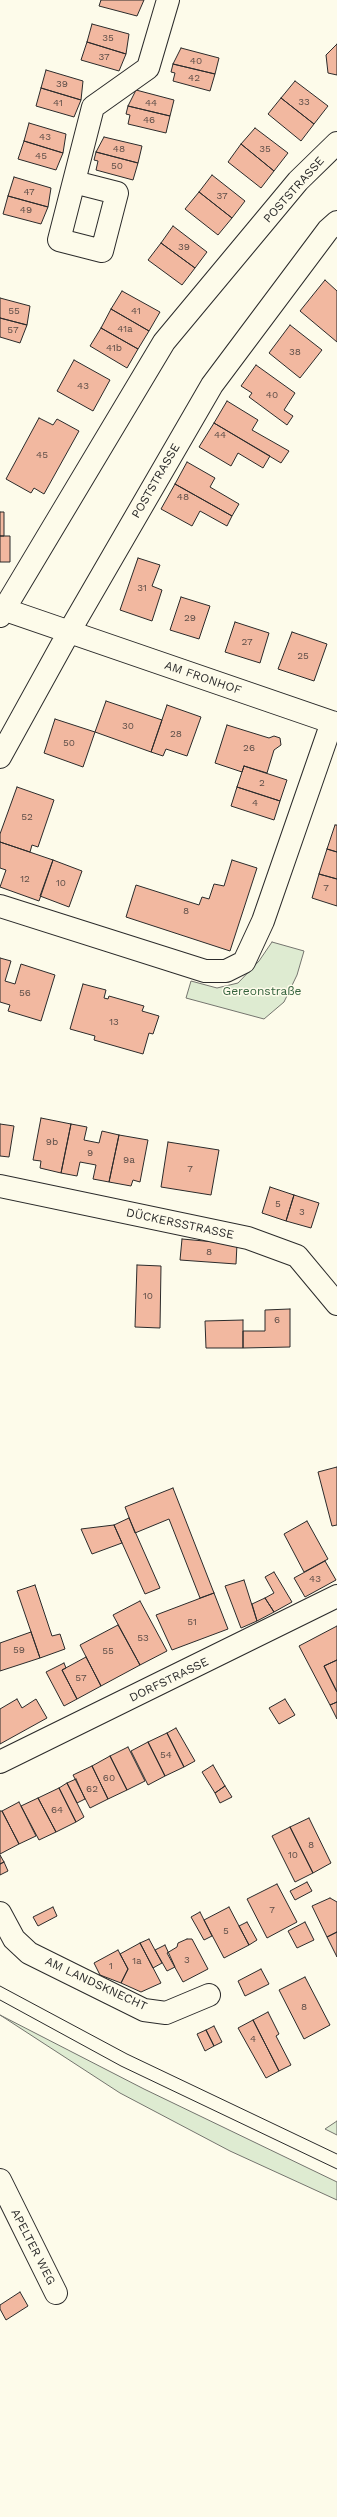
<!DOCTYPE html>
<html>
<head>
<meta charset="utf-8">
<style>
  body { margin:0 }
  canvas { display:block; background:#fdfbea }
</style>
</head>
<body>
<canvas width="337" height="2517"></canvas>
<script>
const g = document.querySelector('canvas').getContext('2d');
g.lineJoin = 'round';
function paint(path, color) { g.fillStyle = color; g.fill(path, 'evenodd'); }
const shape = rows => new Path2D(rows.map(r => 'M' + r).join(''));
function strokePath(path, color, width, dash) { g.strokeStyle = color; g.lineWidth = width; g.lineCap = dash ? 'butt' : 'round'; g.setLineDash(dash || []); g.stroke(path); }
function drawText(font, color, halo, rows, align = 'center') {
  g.font = font + ' "Work Sans",sans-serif'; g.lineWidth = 3; g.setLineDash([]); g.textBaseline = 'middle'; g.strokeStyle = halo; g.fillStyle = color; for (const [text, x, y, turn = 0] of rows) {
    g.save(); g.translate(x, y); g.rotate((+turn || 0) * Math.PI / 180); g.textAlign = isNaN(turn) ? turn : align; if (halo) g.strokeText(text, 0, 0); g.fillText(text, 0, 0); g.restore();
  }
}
const green = shape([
  [272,942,304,951,297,975,284,1002,264,1019,186,998,191,981,217,988,238,983,259,961,272,942],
  [0,2015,144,2089,337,2182,337,2200,230,2151,120,2093,0,2015],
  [337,2121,337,2135,325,2129,337,2121]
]);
paint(green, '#deebd1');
strokePath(green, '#74746e', 1);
const building = shape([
  [101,0,144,0,137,16,99,6,101,0],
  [92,24,129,34,126,54,87,42,92,24],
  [87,42,126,54,119,71,81,60,87,42],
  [337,44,337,75,328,73,326,55,337,44],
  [181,48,219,58,215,74,173,64,181,48],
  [173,64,215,74,210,91,173,81,175,73,171,72,173,64],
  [46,70,83,81,81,100,41,88,46,70],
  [295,81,328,106,314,124,281,98,295,81],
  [41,88,81,100,74,117,36,106,41,88],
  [136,90,174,100,170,116,128,106,136,90],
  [281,98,314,124,301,141,268,114,281,98],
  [128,106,170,116,166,133,128,124,130,115,126,114,128,106],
  [29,123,66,134,63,153,24,141,29,123],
  [255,128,288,153,274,171,241,144,255,128],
  [104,137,142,146,138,163,96,152,104,137],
  [24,141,63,153,56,170,18,159,24,141],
  [241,144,274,171,261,188,228,162,241,144],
  [96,152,138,163,133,180,96,170,98,161,94,160,96,152],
  [212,175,245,201,232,218,199,192,212,175],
  [14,177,51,188,48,207,8,196,14,177],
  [199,192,232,218,218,235,185,209,199,192],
  [8,196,48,207,41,224,3,214,8,196],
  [173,226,207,252,195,268,161,243,173,226],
  [161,243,195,268,182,285,148,260,161,243],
  [325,280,337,291,337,342,300,311,325,280],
  [122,291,160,312,149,331,111,309,122,291],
  [0,298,30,306,27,325,0,318,0,298],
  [111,309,149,331,138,349,101,328,111,309],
  [0,318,27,325,20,343,0,337,0,318],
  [290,325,322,350,300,378,269,353,290,325],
  [101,328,138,349,127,368,90,346,101,328],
  [74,360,110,380,93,411,57,391,74,360],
  [256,365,295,393,284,410,293,416,287,425,249,397,252,393,241,386,256,365],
  [227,401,258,420,252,430,289,451,281,463,214,423,227,401],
  [39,418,53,425,57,419,79,431,44,494,34,488,31,493,6,479,39,418],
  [214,423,270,456,263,468,238,453,231,466,199,447,214,423],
  [187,462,215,478,210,487,239,504,232,516,175,484,187,462],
  [175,484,232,516,227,526,200,511,192,526,161,509,175,484],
  [0,512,4,512,4,536,0,536,0,512],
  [0,536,10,536,10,562,0,562,0,536],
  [138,558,160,565,152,586,162,590,152,621,120,610,138,558],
  [181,597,210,606,199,639,170,630,181,597],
  [235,622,269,633,260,663,225,652,235,622],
  [292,632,327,644,314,681,278,669,292,632],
  [106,701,162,720,151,752,95,732,106,701],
  [167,705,201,717,187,756,166,749,163,756,151,752,167,705],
  [55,719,95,732,83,767,44,753,55,719],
  [227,725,269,738,274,736,280,738,281,745,274,750,267,773,244,766,242,772,215,763,227,725],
  [244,766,287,780,280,801,237,787,244,766],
  [17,787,54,800,38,847,32,845,30,852,0,842,0,834,17,787],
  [237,787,280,801,274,820,231,806,237,787],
  [335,825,337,825,337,852,327,849,335,825],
  [0,842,53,860,39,901,0,887,6,870,0,868,0,842],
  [327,849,337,852,337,879,319,874,327,849],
  [53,860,82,871,69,907,40,896,53,860],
  [232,860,257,868,230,951,126,917,136,885,199,905,202,897,209,899,214,884,224,886,232,860],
  [319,874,337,879,337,906,312,898,319,874],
  [0,958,11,961,5,981,15,984,21,964,55,975,41,1021,8,1011,10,1005,0,1002,0,958],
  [83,984,106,990,104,998,108,999,109,996,144,1006,142,1011,159,1016,153,1034,149,1033,143,1054,94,1040,95,1036,70,1029,83,984],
  [41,1118,71,1124,61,1173,40,1168,41,1161,33,1160,41,1118],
  [0,1124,14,1126,9,1157,0,1156,0,1124],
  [71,1124,87,1127,84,1140,99,1143,102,1131,119,1135,109,1182,93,1179,96,1165,80,1162,77,1176,61,1173,71,1124],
  [119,1135,148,1140,140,1182,133,1180,131,1186,109,1182,119,1135],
  [168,1142,219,1150,211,1195,161,1187,168,1142],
  [270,1187,294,1195,286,1221,262,1213,270,1187],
  [294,1195,319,1203,311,1228,286,1221,294,1195],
  [182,1239,237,1244,236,1264,180,1260,182,1239],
  [137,1265,161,1266,160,1328,135,1327,137,1265],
  [290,1309,290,1347,243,1348,243,1331,265,1331,265,1310,290,1309],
  [243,1320,243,1348,206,1348,205,1321,243,1320],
  [337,1467,337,1525,332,1526,318,1472,337,1467],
  [173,1488,214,1593,200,1598,169,1519,135,1533,125,1507,173,1488],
  [129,1518,160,1588,145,1594,114,1525,129,1518],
  [307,1521,328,1559,304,1572,284,1534,307,1521],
  [114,1525,122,1543,92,1554,81,1529,114,1525],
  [325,1561,336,1580,305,1597,294,1578,325,1561],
  [274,1572,292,1602,274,1612,265,1598,274,1593,265,1577,274,1572],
  [244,1580,257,1621,241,1628,225,1586,244,1580],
  [35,1585,52,1636,60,1634,65,1649,40,1658,17,1591,35,1585],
  [214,1593,228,1629,172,1650,156,1615,214,1593],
  [265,1598,274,1612,257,1621,252,1604,265,1598],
  [140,1601,167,1651,140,1665,113,1615,140,1601],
  [118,1625,140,1665,101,1686,80,1645,118,1625],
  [337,1626,337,1660,324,1666,337,1692,337,1702,330,1705,299,1646,337,1626],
  [31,1632,40,1658,0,1671,0,1643,31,1632],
  [86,1657,101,1686,77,1699,62,1670,86,1657],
  [337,1660,337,1692,324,1666,337,1660],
  [64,1663,66,1668,62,1670,77,1699,64,1706,46,1672,64,1663],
  [17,1699,22,1708,36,1699,47,1718,0,1744,0,1709,17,1699],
  [285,1699,295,1715,279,1724,269,1708,285,1699],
  [337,1702,337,1719,330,1705,337,1702],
  [176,1728,195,1761,184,1767,167,1733,176,1728],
  [167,1733,184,1767,165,1776,148,1742,167,1733],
  [148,1742,165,1776,148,1785,131,1751,148,1742],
  [128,1747,145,1781,127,1790,110,1756,128,1747],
  [110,1756,127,1790,108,1799,92,1766,110,1756],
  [213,1765,225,1786,215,1793,202,1772,213,1765],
  [92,1766,108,1799,90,1808,73,1775,92,1766],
  [76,1779,85,1799,77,1803,67,1783,76,1779],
  [67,1783,84,1817,76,1822,59,1788,67,1783],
  [225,1786,232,1797,220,1803,215,1793,225,1786],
  [59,1788,76,1822,56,1832,38,1798,59,1788],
  [38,1798,56,1832,39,1840,21,1806,38,1798],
  [19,1802,36,1836,19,1844,2,1811,19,1802],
  [0,1811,2,1811,19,1844,0,1854,0,1811],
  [309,1818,331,1863,313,1873,290,1827,309,1818],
  [290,1827,313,1873,295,1882,272,1836,290,1827],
  [0,1855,4,1862,0,1864,0,1855],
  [4,1862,8,1871,0,1875,0,1864,4,1862],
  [307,1882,312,1891,295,1900,290,1891,307,1882],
  [277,1884,297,1922,267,1938,247,1899,277,1884],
  [330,1898,337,1902,337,1932,327,1937,312,1906,330,1898],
  [53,1907,57,1916,38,1926,33,1917,53,1907],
  [229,1907,249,1945,224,1958,204,1920,229,1907],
  [200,1912,212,1936,204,1940,191,1917,200,1912],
  [247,1922,257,1940,249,1945,239,1926,247,1922],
  [305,1922,314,1940,297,1948,288,1931,305,1922],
  [337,1932,337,1957,327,1937,337,1932],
  [149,1939,162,1963,153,1968,140,1943,149,1939],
  [187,1939,192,1939,208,1969,183,1982,167,1953,177,1947,178,1943,187,1939],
  [140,1943,161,1983,141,1992,121,1983,128,1969,120,1954,140,1943],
  [165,1945,175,1967,167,1971,155,1950,165,1945],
  [118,1950,128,1969,121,1983,100,1975,94,1963,118,1950],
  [261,1969,269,1984,245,1996,238,1981,261,1969],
  [305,1977,330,2025,304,2039,279,1990,305,1977],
  [268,2012,279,2034,276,2036,291,2065,279,2071,253,2020,268,2012],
  [253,2020,279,2071,266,2078,238,2028,253,2020],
  [214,2026,222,2042,214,2046,206,2030,214,2026],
  [206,2030,214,2046,205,2051,197,2034,206,2030],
  [20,2292,28,2306,6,2320,0,2309,0,2305,20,2292]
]);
paint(building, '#f2b8a0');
strokePath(building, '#2b2b2b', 1);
const minor = shape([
  [74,182,117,193,102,251,59,240,93,107,148,68,168,0],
  [0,608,337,724],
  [0,616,164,342,298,181,337,143],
  [0,757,69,632,212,385,328,230,337,222],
  [0,906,205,971,226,971,244,962,263,921,332,722],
  [0,1186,248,1238,297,1256,337,1304],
  [0,1913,14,1939,29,1953,144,2010,166,2013,209,1995],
  [0,2180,56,2293]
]);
const major = shape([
  [0,1762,337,1596]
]);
strokePath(minor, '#2b2b2b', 24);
strokePath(major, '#2b2b2b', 24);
strokePath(minor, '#fdfbea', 22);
strokePath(major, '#fdfbea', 22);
strokePath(shape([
  [0,1986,127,2054,337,2154],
  [0,2000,121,2066,337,2169]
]), '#2b2b2b', 1);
drawText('10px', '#5d4e48', null, [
  ["35",108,38],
  ["37",104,57],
  ["40",196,61],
  ["42",194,78],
  ["39",62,84],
  ["33",304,102],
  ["41",58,103],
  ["44",151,103],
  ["46",149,120],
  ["43",45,137],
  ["48",119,149],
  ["35",265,149],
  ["45",41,156],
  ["50",117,166],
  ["47",29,192],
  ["37",222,196],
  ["49",26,210],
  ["39",184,247],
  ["55",14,311],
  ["41",136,311],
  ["41a",125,329],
  ["57",13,330],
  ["41b",114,348],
  ["38",295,352],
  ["43",83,386],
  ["40",272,395],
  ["44",220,435],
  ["45",42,455],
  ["48",183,497],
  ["31",142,588],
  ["29",190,618],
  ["27",247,642],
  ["25",303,656],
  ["30",128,726],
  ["28",176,734],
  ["50",69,743],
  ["26",249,748],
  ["2",262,783],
  ["4",255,803],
  ["52",27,817],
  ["12",25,879],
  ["10",61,883],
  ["7",326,888],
  ["8",186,911],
  ["56",25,993],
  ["13",114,1022],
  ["9b",52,1142],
  ["9",90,1153],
  ["9a",129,1160],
  ["7",190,1169],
  ["5",278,1204],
  ["3",302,1212],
  ["8",209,1252],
  ["10",148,1296],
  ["6",277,1320],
  ["43",315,1579],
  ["51",192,1622],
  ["53",143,1638],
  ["59",19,1650],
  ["55",108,1651],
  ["57",81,1678],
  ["54",166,1755],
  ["60",109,1778],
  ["62",92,1789],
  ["64",57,1810],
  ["8",311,1845],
  ["10",293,1855],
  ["7",272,1910],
  ["5",226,1931],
  ["3",187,1960],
  ["1a",137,1961],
  ["1",111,1966],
  ["8",304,2007],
  ["4",253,2039]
]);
drawText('12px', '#2b2b2b', '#fdfbea', [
  ["POSTSTRASSE",294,190,-48],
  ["POSTSTRASSE",156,481,-60],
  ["AM FRONHOF",203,678,19],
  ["DÜCKERSSTRASSE",180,1224,12],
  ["DORFSTRASSE",169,1680,-26],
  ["AM LANDSKNECHT",96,1984,25],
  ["APELTER WEG",33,2247,63]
]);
drawText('12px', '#34623c', '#fdfbea', [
  ["Gereonstraße",262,991]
]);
</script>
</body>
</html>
